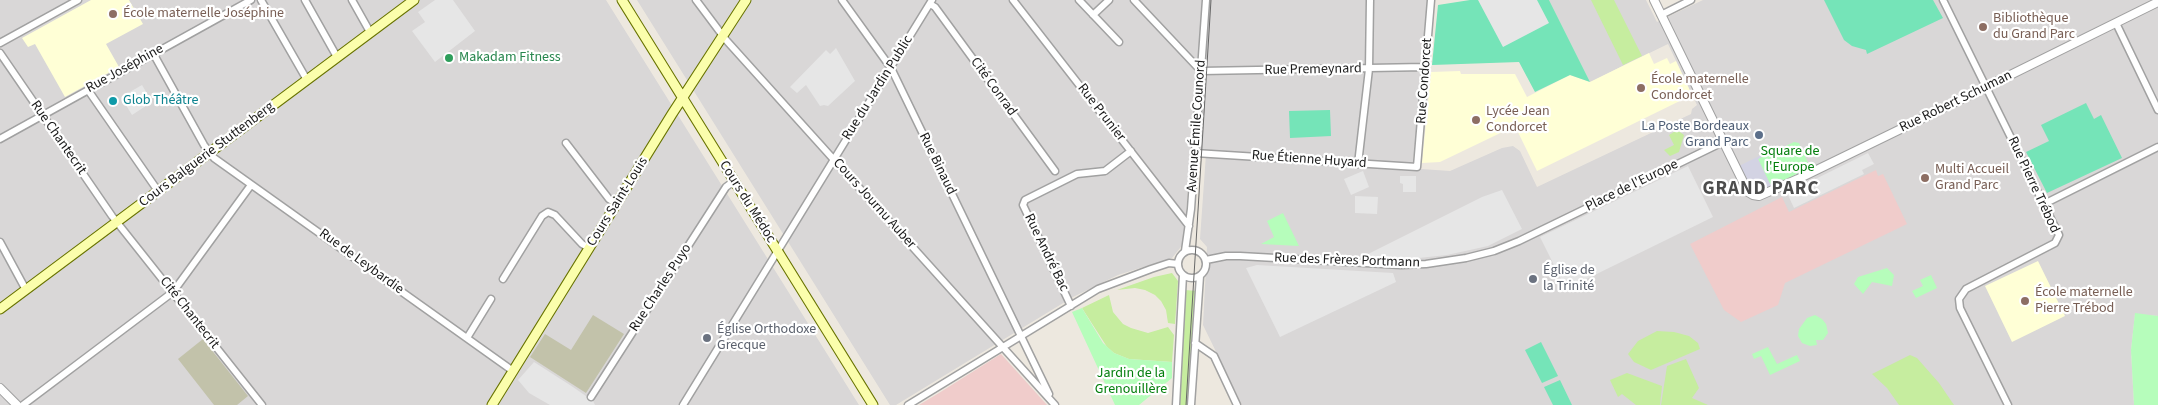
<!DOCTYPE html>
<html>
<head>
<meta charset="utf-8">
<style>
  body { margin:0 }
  canvas { display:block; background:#ede8df }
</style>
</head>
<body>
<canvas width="2158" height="405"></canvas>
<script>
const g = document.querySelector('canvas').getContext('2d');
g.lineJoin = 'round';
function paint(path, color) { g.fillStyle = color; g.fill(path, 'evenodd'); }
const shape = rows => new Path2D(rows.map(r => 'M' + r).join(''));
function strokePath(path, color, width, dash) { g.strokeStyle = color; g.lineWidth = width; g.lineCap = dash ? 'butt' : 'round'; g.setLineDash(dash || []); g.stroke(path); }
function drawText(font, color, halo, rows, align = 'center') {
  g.font = font + ' "Source Sans 3",sans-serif'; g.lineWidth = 4.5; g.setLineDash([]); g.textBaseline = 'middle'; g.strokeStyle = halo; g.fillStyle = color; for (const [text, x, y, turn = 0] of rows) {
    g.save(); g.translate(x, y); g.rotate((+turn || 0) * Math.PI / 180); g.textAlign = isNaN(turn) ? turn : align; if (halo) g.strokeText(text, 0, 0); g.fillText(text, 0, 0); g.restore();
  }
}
paint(shape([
  [0,0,606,0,859,405,0,405],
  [637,0,1429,0,1413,163,1191,149,1184,243,1172,258,1118,275,1073,297,896,405,890,405],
  [1549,0,1646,0,1657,22,1703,0,2158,0,2158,316,2135,314,2131,350,2134,405,1242,405,1203,325,1207,247,1200,239,1206,154,1450,171,1502,148,1513,146,1520,151,1537,187,1691,114,1692,109,1697,105,1668,44,1590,82]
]), '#d9d7d7');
paint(shape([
  [1876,170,1878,176,1883,174,1907,224,1785,283,1778,305,1741,322,1724,310,1690,244,1782,197,1789,212],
  [1001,354,1047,405,919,405,939,393]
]), '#f0cccb');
paint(shape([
  [91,0,129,0,143,24,106,44,119,67,65,97,35,44,28,47,22,38],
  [1649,53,1654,64,1667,58,1670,64,1676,61,1692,95,1537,171,1515,126,1440,162,1422,163,1431,72,1460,71,1461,74,1515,74,1527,97,1570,75,1590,82],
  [2038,261,2065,316,2012,342,1985,286]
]), '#ffffd6');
paint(shape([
  [593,315,624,334,586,393,530,357,545,334,571,350],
  [203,339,248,396,237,405,214,405,178,359]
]), '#c2c2aa');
paint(shape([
  [1591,0,1614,0,1642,56,1623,65],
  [1677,130,1684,135,1679,152,1670,156,1664,150,1674,145,1669,135],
  [1172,273,1178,281,1175,324,1168,323,1166,310,1161,301,1155,295,1145,290,1135,288,1117,290,1154,277],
  [1185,290,1197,291,1189,405,1178,405],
  [1109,295,1113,312,1123,324,1131,328,1148,333,1168,327,1174,335,1172,362,1129,359,1114,353,1107,347,1082,308],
  [1657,331,1674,332,1689,336,1698,343,1700,349,1651,370,1634,362,1628,354,1638,341],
  [1910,355,1917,358,1939,383,1954,405,1899,405,1887,388,1872,374],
  [1686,359,1699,388,1692,398,1708,405,1661,405,1667,366],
  [1627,373,1662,386,1660,405,1636,405,1622,394,1618,397,1610,380]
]), '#c6ed9f');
paint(shape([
  [1794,142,1799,143,1810,167,1783,181,1782,179,1770,184,1758,159],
  [1283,213,1299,246,1261,244,1274,237,1267,221],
  [1887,268,1894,275,1892,286,1872,282,1863,294,1854,284,1858,277],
  [1931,275,1937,288,1916,298,1912,291,1923,286,1920,280],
  [1082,308,1103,343,1114,353,1129,359,1172,362,1172,378,1139,405,1115,405,1072,312],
  [2135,313,2158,316,2158,405,2134,405,2131,350],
  [1815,315,1822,319,1826,324,1828,333,1823,340,1816,340,1817,345,1810,346,1802,343,1798,336,1799,329,1807,318],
  [1768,347,1777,364,1797,355,1800,361,1770,375,1761,356,1754,359,1752,354]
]), '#b6fdbb');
paint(shape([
  [1470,0,1549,0,1590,82,1570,75,1535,92,1519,62,1432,65,1438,5],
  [1824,0,1933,0,1943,18,1867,54,1866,50,1852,46,1844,40],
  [2086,103,2094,119,2101,115,2122,158,2047,193,2026,152,2049,141,2041,125],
  [1330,110,1331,136,1290,138,1289,111],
  [1541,342,1558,376,1542,383,1525,350],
  [1560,380,1572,405,1553,405,1544,387]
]), '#75e4b8');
paint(shape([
  [435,0,453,0,475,31,435,62,412,31,425,22,418,12],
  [1478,0,1537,0,1549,23,1503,47],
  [836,48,855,81,828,106,824,105,820,106,806,85,797,93,790,87,826,50,830,54],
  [142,85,152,102,132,115,121,97],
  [1868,153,1874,164,1862,170,1864,174,1794,208,1787,193],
  [1688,166,1713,217,1566,289,1540,237],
  [1363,171,1369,187,1351,195,1344,179],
  [1400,176,1416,176,1416,192,1403,192,1403,184,1400,183],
  [1502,190,1522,229,1488,246,1447,255,1409,259,1365,258,1366,255,1482,197],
  [1355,196,1378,197,1377,214,1355,213],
  [1257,265,1393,273,1396,282,1280,337,1246,268],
  [534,362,573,387,593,401,595,405,550,405,529,393,518,380]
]), '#e6e6e6');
paint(shape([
  [1761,155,1762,157,1758,159,1770,184,1782,179,1783,182,1764,189,1758,188,1748,182,1739,166]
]), '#d3d3e3');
const minor = shape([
  [261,0,307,80],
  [305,0,337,57],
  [352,0,370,32],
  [696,0,726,40,1055,405],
  [842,0,891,68,1049,394],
  [1013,0,1189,226],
  [1079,0,1119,42],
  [1134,0,1201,71],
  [1943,0,2059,235,2055,243,1966,289,1959,299,1960,308,2008,405],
  [930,4,935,7,1055,171],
  [1093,15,1109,0],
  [1661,15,1691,0],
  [2116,23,2158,110],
  [0,43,78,0],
  [0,53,112,216,262,405],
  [153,53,204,145,214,158,513,371],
  [1201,71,1425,67],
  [88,90,158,191],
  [0,139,251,0],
  [566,143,609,199,617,204],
  [1195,153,1417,167,1431,0],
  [1358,164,1369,69,1370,0],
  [2044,204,2158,147],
  [0,242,26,290],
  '1178 264a14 14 0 1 1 28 0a14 14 0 1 1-28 0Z',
  [1185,251,1191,209,1206,0],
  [1206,260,1226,256,1240,256,1401,265,1426,264,1466,258,1494,251,1519,241,1723,142],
  [503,279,542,216,548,212,555,215,582,244,589,248],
  [1071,306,1023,205,1025,200,1077,174,1105,171,1131,151],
  [467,338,491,299],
  [1195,343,1214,356,1237,405],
  [591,397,726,187,734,181],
  [23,405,173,292,251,185],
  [683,405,932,0],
  [908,405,1098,289,1151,269,1169,263,1178,264],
  [1176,405,1183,275],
  [1191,405,1200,276]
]);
const tertiary = shape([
  [1654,0,1748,192,1753,195,1759,196,1798,179,1907,126,2158,2],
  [0,388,17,405]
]);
const secondary = shape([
  [622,0,873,405],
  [0,309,414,0],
  [492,405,672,114,746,0]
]);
strokePath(minor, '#a1a1a1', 9);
strokePath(tertiary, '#a1a1a1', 10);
strokePath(secondary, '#687300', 11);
strokePath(minor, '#fff', 6);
strokePath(tertiary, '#fff', 8);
strokePath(secondary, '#fbfeac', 9);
strokePath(shape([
  [1186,405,1211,0]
]), '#686868', 1);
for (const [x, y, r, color] of [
  [113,14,5,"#8d6e63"],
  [1983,27,5,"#8d6e63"],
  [449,58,5,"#2e9e5b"],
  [1641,88,5,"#8d6e63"],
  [113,101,5,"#0f9aa8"],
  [1476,120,5,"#8d6e63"],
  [1759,135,5,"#5c6f8a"],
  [1925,178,5,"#8d6e63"],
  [1533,279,5,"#6b7280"],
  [2025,301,5,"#8d6e63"],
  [707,338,5,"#6b7280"]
]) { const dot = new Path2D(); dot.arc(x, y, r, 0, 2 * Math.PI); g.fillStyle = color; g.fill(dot); strokePath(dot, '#fff', 2); }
drawText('14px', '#785e54', '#fff', [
  ["École maternelle Joséphine",123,14],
  ["Bibliothèque",1993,19],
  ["du Grand Parc",1993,35],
  ["École maternelle",1651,80],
  ["Condorcet",1651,96],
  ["Lycée Jean",1486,112],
  ["Condorcet",1486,128],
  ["Multi Accueil",1935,170],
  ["Grand Parc",1935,186],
  ["École maternelle",2035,293],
  ["Pierre Trébod",2035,309]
], 'left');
drawText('14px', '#27864d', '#fff', [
  ["Makadam Fitness",459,58]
], 'left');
drawText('14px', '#1a1a1a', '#fff', [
  ["Rue Joséphine",125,69,-29],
  ["Rue Premeynard",1313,70,-1],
  ["Rue Condorcet",1425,81,-86],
  ["Cité Conrad",993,87,54],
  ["Rue du Jardin Public",878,88,-58],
  ["Rue Robert Schuman",1956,102,-26],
  ["Rue Prunier",1101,113,52],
  ["Avenue Émile Counord",1197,126,-86],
  ["Rue Chantecrit",58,138,55],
  ["Cours Balguerie Stuttenberg",207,155,-37],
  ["Rue Étienne Huyard",1309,160,4],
  ["Rue Binaud",937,164,64],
  ["Rue Pierre Trébod",2033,185,65],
  ["Place de l'Europe",1632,186,-26],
  ["Cours Saint-Louis",618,202,-58],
  ["Cours du Médoc",747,202,58],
  ["Cours Journu Auber",874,204,48],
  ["Rue André Bac",1046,253,64],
  ["Rue des Frères Portmann",1347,261,2],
  ["Rue de Leybardie",361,262,36],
  ["Rue Charles Puyo",661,288,-57],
  ["Cité Chantecrit",189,313,52]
]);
drawText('14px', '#0d838f', '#fff', [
  ["Glob Théâtre",123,101]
], 'left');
drawText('14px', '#4e5e75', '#fff', [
  ["La Poste Bordeaux",1749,127],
  ["Grand Parc",1749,143]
], 'right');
drawText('14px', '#037e0c', '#fff', [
  ["Square de",1790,152],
  ["l'Europe",1790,168],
  ["Jardin de la",1131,374],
  ["Grenouillère",1131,390]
]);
drawText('14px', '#5b616d', '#fff', [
  ["Église de",1543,271],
  ["la Trinité",1543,287],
  ["Église Orthodoxe",717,330],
  ["Grecque",717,346]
], 'left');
g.letterSpacing = '1px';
drawText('bold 19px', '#4d4d4d', '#fff', [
  ["GRAND PARC",1761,190]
]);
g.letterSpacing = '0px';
</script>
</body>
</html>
